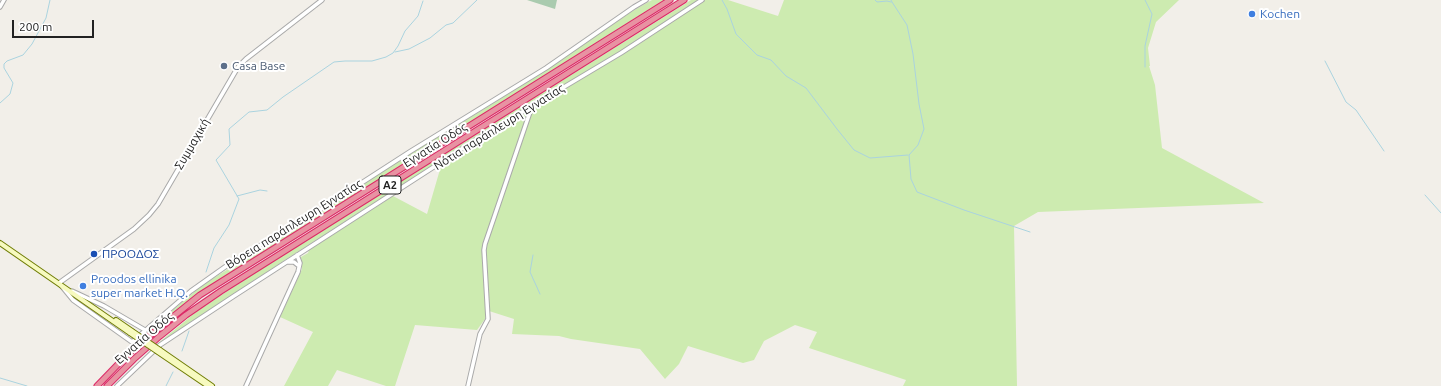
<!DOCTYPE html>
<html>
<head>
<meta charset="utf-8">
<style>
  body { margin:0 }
  #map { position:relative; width:1441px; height:386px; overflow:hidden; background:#f2efe9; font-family:Ubuntu,sans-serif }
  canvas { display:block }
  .scale { position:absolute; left:12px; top:20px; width:82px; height:18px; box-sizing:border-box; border:2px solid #222; border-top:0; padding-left:5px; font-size:12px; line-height:14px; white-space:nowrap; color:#222; -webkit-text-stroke:3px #fff; paint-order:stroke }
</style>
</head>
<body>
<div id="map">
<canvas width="1441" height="386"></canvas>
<div class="scale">200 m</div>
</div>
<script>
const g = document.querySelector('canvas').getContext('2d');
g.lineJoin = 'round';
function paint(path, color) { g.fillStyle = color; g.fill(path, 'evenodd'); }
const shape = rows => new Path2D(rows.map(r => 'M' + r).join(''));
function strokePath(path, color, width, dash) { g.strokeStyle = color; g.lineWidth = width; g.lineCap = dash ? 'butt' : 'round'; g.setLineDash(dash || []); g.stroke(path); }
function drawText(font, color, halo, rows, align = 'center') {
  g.font = font + ' Ubuntu,sans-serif'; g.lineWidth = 4; g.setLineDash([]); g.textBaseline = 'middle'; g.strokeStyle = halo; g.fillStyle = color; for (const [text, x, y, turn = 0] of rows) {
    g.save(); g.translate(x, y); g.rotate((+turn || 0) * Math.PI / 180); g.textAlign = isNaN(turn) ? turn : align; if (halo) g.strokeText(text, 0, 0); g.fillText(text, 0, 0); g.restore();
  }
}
paint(shape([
  [652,0,664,0,203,291,145,338,143,336,201,286,331,205,405,156,479,112,549,68,631,12],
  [691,0,699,0,626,48,447,157,288,258,171,336,159,346,156,345,196,312,247,278],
  [705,0,728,0,778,16,784,0,1179,0,1156,22,1148,48,1150,66,1149,66,1155,85,1162,148,1264,203,1038,212,1014,226,1017,386,903,386,906,380,809,348,817,332,795,325,764,341,754,360,743,363,688,346,679,364,665,379,640,349,571,339,559,336,512,334,514,319,489,311,486,311,485,319,477,330,415,325,395,386,386,386,337,370,328,386,284,386,313,332,280,317,302,269,301,257,308,253,309,250,393,196,427,214,441,166,510,122,633,48]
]), '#cdebb0');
paint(shape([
  [527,0,557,0,555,9]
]), '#aacbaf');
strokePath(shape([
  [722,0,727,9,736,34,757,55,771,60,786,76,806,88,837,129,854,150,870,158,908,155],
  [875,0,877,2,887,1,891,2],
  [891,0,892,2,907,25,913,54,919,104,924,129,918,145,909,155,911,179,917,192,964,210,1030,232],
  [1145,0,1152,14,1145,46,1145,67],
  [395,52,409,49,430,38,446,25,453,23,477,0],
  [1325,61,1346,102,1356,110,1384,151],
  [0,103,10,94,13,83,4,68,4,64,7,61,23,55,32,44,46,18,50,0],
  [1425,195,1441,213],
  [237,196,260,190,267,191],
  [533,255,530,272,540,294],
  [206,272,214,248,229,225,239,199,216,160,230,145,229,129,249,112,267,110,283,97,334,62,345,61,372,61,386,57,393,53,398,46,405,31,418,16,423,1],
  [182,351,189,331],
  [0,378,27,386],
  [166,386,173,372]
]), '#aad3df', 1);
const tertiary = shape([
  [322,0,246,59,238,67,158,204,149,215,134,229,59,283,73,300,132,342,191,291,232,262,315,213,411,151,546,68,634,7,646,0],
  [0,7,4,0],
  [287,262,294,262,299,266],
  [72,291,104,306,145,330],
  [117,386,160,345,234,296,477,139,621,53,702,0],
  [246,386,298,272,300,263,297,255],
  [468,386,480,334,488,319,484,250,485,244,530,112,530,107]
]);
const secondary = shape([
  [0,243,130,333],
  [116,320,132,331],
  [160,350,212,386],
  [158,352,208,386]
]);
const motorway = shape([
  [97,386,128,354,154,332,200,295,670,0],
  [107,386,134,359,160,336,186,315,221,291,684,0]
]);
strokePath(tertiary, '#a9a9a9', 5.5);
strokePath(secondary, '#707d05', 6);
strokePath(motorway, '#dc2a67', 7);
strokePath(tertiary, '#fff', 3.5);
strokePath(secondary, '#f7fabf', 4);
strokePath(motorway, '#e892a2', 5);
const secondaryBridge = shape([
  [132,331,160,350],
  [130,333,158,352]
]);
strokePath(secondaryBridge, '#707d05', 6, []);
strokePath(secondaryBridge, '#f7fabf', 4);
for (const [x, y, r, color] of [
  [1252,14,4,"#3f7fe0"],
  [224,66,4,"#5c6f8a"],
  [94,254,4,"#1a4fb4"],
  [83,286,4,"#3f7fe0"]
]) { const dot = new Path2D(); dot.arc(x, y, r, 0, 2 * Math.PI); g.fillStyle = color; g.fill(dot); strokePath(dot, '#fff', 1.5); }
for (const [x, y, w] of [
  [390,185,22]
]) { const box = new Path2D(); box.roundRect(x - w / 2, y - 9, w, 18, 3); g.fillStyle = '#fff'; g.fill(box); strokePath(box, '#222', 1); }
drawText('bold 11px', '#222', null, [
  ["Α2",390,185]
]);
drawText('12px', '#366cbe', '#fff', [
  ["Kochen",1260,14],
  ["Proodos ellinika",91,279],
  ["super market H.Q.",91,293]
], 'left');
drawText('12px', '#4e5e75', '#fff', [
  ["Casa Base",232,66]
], 'left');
drawText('12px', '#222', '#fff', [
  ["Νότια παράπλευρη Εγνατίας",499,127,-32],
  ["Συμμαχική",192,144,-60],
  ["Εγνατία Οδός",435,145,-32],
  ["Βόρεια παράπλευρη Εγνατίας",294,224,-32],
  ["Εγνατία Οδός",144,338,-41]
]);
drawText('12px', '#164399', '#fff', [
  ["ΠΡΟΟΔΟΣ",102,254]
], 'left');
</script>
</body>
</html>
